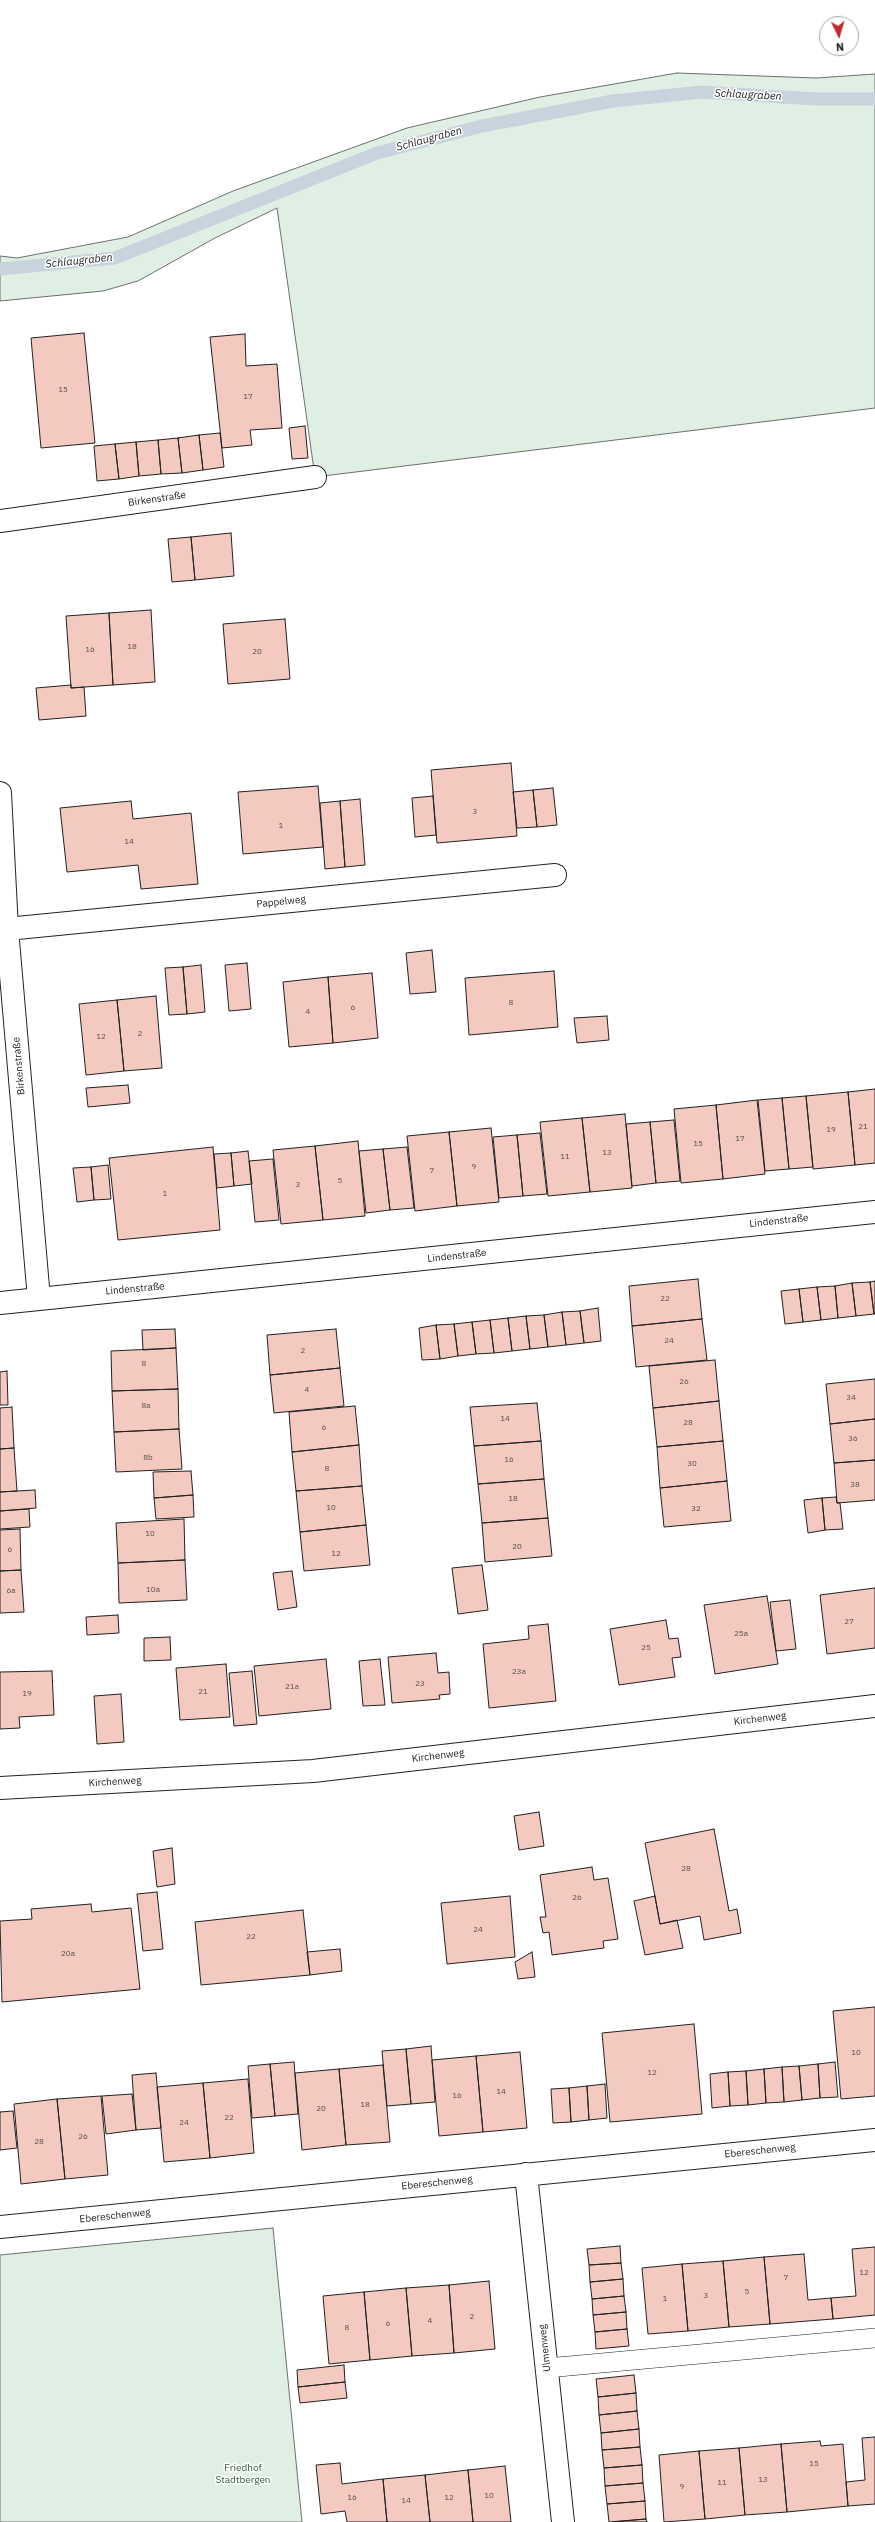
<!DOCTYPE html>
<html>
<head>
<meta charset="utf-8">
<style>
  body { margin:0 }
  #map { position:relative; width:875px; height:2522px; overflow:hidden; background:#fff; font-family:"IBM Plex Sans",sans-serif }
  canvas { display:block }
  .north { position:absolute; left:819px; top:16px; width:40px; height:40px; box-sizing:border-box; background:#fff; border:1px solid #a7a7a7; border-radius:50%; rotate:175deg; font-size:11px; font-weight:700; line-height:16px; text-align:center; color:#222 }
  .north::after { content:''; display:block; margin:auto; width:14px; height:18px; background:#c62828; clip-path:polygon(50% 0,100% 100%,50% 72%,0 100%) }
</style>
</head>
<body>
<div id="map">
<canvas width="875" height="2522"></canvas>
<div class="north">N</div>
</div>
<script>
const g = document.querySelector('canvas').getContext('2d');
g.lineJoin = 'round';
function paint(path, color) { g.fillStyle = color; g.fill(path, 'evenodd'); }
const shape = rows => new Path2D(rows.map(r => 'M' + r).join(''));
function strokePath(path, color, width, dash) { g.strokeStyle = color; g.lineWidth = width; g.lineCap = dash ? 'butt' : 'round'; g.setLineDash(dash || []); g.stroke(path); }
function drawText(font, color, halo, rows, align = 'center') {
  g.font = font + ' "IBM Plex Sans",sans-serif'; g.lineWidth = 3; g.setLineDash([]); g.textBaseline = 'middle'; g.strokeStyle = halo; g.fillStyle = color; for (const [text, x, y, turn = 0] of rows) {
    g.save(); g.translate(x, y); g.rotate((+turn || 0) * Math.PI / 180); g.textAlign = isNaN(turn) ? turn : align; if (halo) g.strokeText(text, 0, 0); g.fillText(text, 0, 0); g.restore();
  }
}
const green = shape([
  [677,73,816,78,875,74,875,408,315,477,277,208,215,238,138,281,103,291,0,301,0,256,17,258,128,237,233,191,407,128,540,97,677,73],
  [273,2228,302,2522,0,2522,0,2255,273,2228]
]);
paint(green, '#e0efe3');
strokePath(green, '#6f6f6f', 1);
strokePath(shape([
  [0,269,115,258,377,153,482,126,613,101,702,92,816,99,875,99]
]), '#c7d3dd', 13);
const building = shape([
  [84,333,95,443,41,448,31,338,84,333],
  [245,334,246,366,277,364,282,428,250,430,252,445,222,448,210,337,245,334],
  [305,426,308,458,292,459,289,428,305,426],
  [220,433,224,467,203,470,199,435,220,433],
  [199,435,203,470,182,473,178,438,199,435],
  [178,438,182,473,161,474,158,440,178,438],
  [158,440,161,474,139,476,136,442,158,440],
  [136,442,139,476,119,479,115,444,136,442],
  [115,444,119,479,97,481,94,446,115,444],
  [231,533,234,576,195,580,191,537,231,533],
  [191,537,195,580,172,582,168,539,191,537],
  [151,610,155,682,113,685,109,613,151,610],
  [109,613,113,685,71,688,66,616,109,613],
  [285,619,290,679,228,684,223,624,285,619],
  [71,685,71,688,84,687,86,716,39,720,36,688,71,685],
  [511,763,517,836,437,843,431,770,511,763],
  [318,786,323,847,243,854,238,792,318,786],
  [553,788,557,825,537,827,533,790,553,788],
  [533,790,537,827,517,828,513,792,533,790],
  [433,796,436,835,415,837,412,798,433,796],
  [360,799,365,865,345,867,340,801,360,799],
  [131,801,133,819,191,813,198,884,141,889,138,865,67,872,60,808,131,801],
  [340,801,345,867,325,869,320,803,340,801],
  [432,950,436,992,410,994,406,953,432,950],
  [247,963,251,1009,229,1011,225,965,247,963],
  [201,965,205,1012,187,1014,183,967,201,965],
  [183,967,187,1014,169,1015,165,968,183,967],
  [554,971,558,1027,469,1035,465,978,554,971],
  [372,973,378,1038,333,1043,328,977,372,973],
  [328,977,333,1043,289,1047,283,982,328,977],
  [156,996,162,1068,124,1071,117,1000,156,996],
  [117,1000,124,1071,86,1075,79,1004,117,1000],
  [607,1016,609,1040,577,1043,574,1018,607,1016],
  [128,1085,130,1103,88,1107,86,1088,128,1085],
  [875,1089,875,1163,855,1165,848,1092,875,1089],
  [848,1092,855,1165,813,1169,806,1096,848,1092],
  [806,1096,813,1167,789,1169,782,1098,806,1096],
  [782,1098,789,1169,765,1171,758,1100,782,1098],
  [757,1100,765,1174,723,1179,716,1105,757,1100],
  [716,1105,723,1179,681,1183,674,1109,716,1105],
  [625,1114,632,1188,590,1192,582,1118,625,1114],
  [582,1118,590,1192,548,1196,540,1122,582,1118],
  [674,1120,680,1181,656,1183,650,1122,674,1120],
  [650,1122,656,1183,632,1186,626,1124,650,1122],
  [491,1128,499,1202,457,1206,449,1132,491,1128],
  [449,1132,457,1206,415,1211,407,1136,449,1132],
  [540,1133,547,1194,523,1196,517,1135,540,1133],
  [517,1135,523,1196,499,1198,493,1137,517,1135],
  [358,1141,365,1216,323,1220,315,1146,358,1141],
  [315,1146,323,1220,281,1224,273,1150,315,1146],
  [213,1147,220,1230,118,1240,109,1158,213,1147],
  [407,1147,414,1208,390,1210,383,1149,407,1147],
  [383,1149,390,1210,366,1213,359,1151,383,1149],
  [248,1151,252,1184,234,1186,231,1153,248,1151],
  [231,1153,234,1186,217,1188,214,1154,231,1153],
  [273,1159,279,1220,255,1222,249,1161,273,1159],
  [108,1165,111,1199,94,1200,91,1167,108,1165],
  [91,1167,94,1200,77,1202,73,1168,91,1167],
  [698,1279,702,1319,632,1326,629,1286,698,1279],
  [875,1281,875,1314,874,1314,870,1282,875,1281],
  [870,1282,874,1314,856,1316,852,1283,870,1282],
  [852,1283,856,1316,838,1318,835,1286,852,1283],
  [835,1286,838,1318,821,1320,817,1287,835,1286],
  [817,1287,821,1320,803,1322,799,1289,817,1287],
  [799,1289,803,1322,785,1324,781,1291,799,1289],
  [598,1308,601,1341,584,1343,580,1311,598,1308],
  [580,1311,584,1343,566,1345,562,1312,580,1311],
  [562,1312,566,1345,548,1347,544,1315,562,1312],
  [544,1315,548,1347,530,1349,526,1316,544,1315],
  [526,1316,530,1349,512,1351,508,1318,526,1316],
  [508,1318,512,1351,494,1353,490,1320,508,1318],
  [702,1319,707,1360,636,1367,632,1326,702,1319],
  [490,1320,494,1353,476,1354,472,1322,490,1320],
  [472,1322,476,1354,458,1356,454,1324,472,1322],
  [454,1324,458,1356,440,1359,436,1325,454,1324],
  [436,1325,440,1359,422,1360,419,1328,436,1325],
  [175,1329,176,1348,143,1350,142,1330,175,1329],
  [336,1329,340,1368,270,1375,267,1335,336,1329],
  [176,1348,178,1389,112,1391,111,1351,176,1348],
  [715,1360,719,1401,653,1408,649,1366,715,1360],
  [340,1368,344,1406,274,1413,270,1375,340,1368],
  [7,1371,8,1405,0,1405,0,1372,7,1371],
  [875,1379,875,1419,830,1424,826,1384,875,1379],
  [178,1389,179,1429,114,1432,112,1391,178,1389],
  [719,1401,723,1441,657,1447,653,1408,719,1401],
  [537,1403,541,1441,474,1446,470,1407,537,1403],
  [355,1406,359,1445,292,1452,289,1412,355,1406],
  [12,1407,14,1448,0,1449,0,1408,12,1407],
  [875,1419,875,1460,834,1463,830,1424,875,1419],
  [179,1429,182,1469,116,1472,114,1432,179,1429],
  [541,1441,544,1479,478,1484,474,1446,541,1441],
  [723,1441,727,1481,660,1488,657,1447,723,1441],
  [359,1445,362,1486,296,1491,292,1452,359,1445],
  [14,1448,17,1491,0,1492,0,1449,14,1448],
  [875,1460,875,1500,837,1503,834,1463,875,1460],
  [191,1471,193,1495,154,1498,153,1472,191,1471],
  [544,1479,548,1518,482,1523,478,1484,544,1479],
  [727,1481,731,1521,664,1527,660,1488,727,1481],
  [362,1486,366,1525,300,1532,296,1491,362,1486],
  [35,1490,36,1508,0,1511,0,1492,35,1490],
  [193,1495,194,1517,156,1519,154,1498,193,1495],
  [836,1497,837,1503,840,1503,843,1529,825,1530,822,1498,836,1497],
  [822,1498,825,1530,808,1533,804,1500,822,1498],
  [29,1509,30,1527,0,1529,0,1511,29,1509],
  [548,1518,552,1556,485,1562,482,1523,548,1518],
  [184,1519,185,1560,118,1563,116,1523,184,1519],
  [366,1525,370,1565,304,1571,300,1532,366,1525],
  [20,1529,21,1570,0,1571,0,1530,20,1529],
  [185,1560,187,1600,119,1603,118,1563,185,1560],
  [482,1565,488,1610,458,1614,452,1568,482,1565],
  [21,1570,24,1612,0,1613,0,1571,21,1570],
  [292,1571,297,1607,278,1610,273,1573,292,1571],
  [875,1588,875,1648,827,1654,820,1595,875,1588],
  [767,1596,778,1664,715,1674,704,1605,767,1596],
  [790,1600,796,1649,776,1651,770,1602,790,1600],
  [118,1615,119,1633,87,1635,86,1617,118,1615],
  [666,1620,669,1639,678,1638,681,1657,672,1658,675,1677,619,1685,610,1629,666,1620],
  [548,1624,556,1701,489,1708,483,1644,529,1639,528,1626,548,1624],
  [170,1637,171,1660,144,1661,144,1638,170,1637],
  [436,1653,438,1673,449,1672,450,1694,439,1695,440,1699,392,1703,388,1657,436,1653],
  [326,1659,331,1709,259,1716,254,1666,326,1659],
  [380,1659,385,1705,363,1706,359,1661,380,1659],
  [226,1664,230,1717,180,1720,176,1668,226,1664],
  [52,1671,54,1715,19,1717,20,1728,0,1729,0,1672,52,1671],
  [252,1671,257,1724,234,1726,229,1673,252,1671],
  [121,1694,124,1742,97,1744,94,1696,121,1694],
  [539,1812,544,1846,519,1850,514,1816,539,1812],
  [714,1829,729,1911,737,1909,741,1933,704,1940,700,1916,660,1924,645,1843,714,1829],
  [172,1848,175,1884,157,1887,153,1851,172,1848],
  [592,1867,594,1880,608,1878,618,1939,603,1941,604,1948,552,1955,549,1932,543,1933,540,1917,546,1917,540,1875,592,1867],
  [157,1892,163,1949,143,1951,137,1894,157,1892],
  [510,1896,515,1957,447,1964,441,1903,510,1896],
  [655,1896,660,1924,677,1920,683,1948,645,1955,634,1901,655,1896],
  [91,1904,92,1912,131,1908,140,1989,2,2002,0,1921,32,1919,31,1909,91,1904],
  [303,1910,310,1975,201,1985,195,1922,303,1910],
  [340,1949,342,1971,310,1975,307,1952,340,1949],
  [532,1952,535,1977,518,1979,515,1962,532,1952],
  [875,2007,875,2096,841,2099,833,2011,875,2007],
  [694,2024,702,2114,610,2122,602,2033,694,2024],
  [431,2046,435,2102,411,2104,406,2049,431,2046],
  [406,2049,411,2104,387,2106,382,2051,406,2049],
  [520,2052,527,2128,483,2132,476,2056,520,2052],
  [476,2056,483,2132,439,2136,432,2060,476,2056],
  [294,2062,298,2114,275,2116,270,2064,294,2062],
  [835,2062,838,2097,820,2098,818,2064,835,2062],
  [270,2064,275,2116,252,2118,248,2066,270,2064],
  [818,2064,820,2098,802,2100,799,2066,818,2064],
  [383,2065,390,2142,346,2145,339,2069,383,2065],
  [799,2066,802,2100,784,2102,782,2067,799,2066],
  [782,2067,784,2102,766,2103,764,2069,782,2067],
  [339,2069,346,2145,302,2150,295,2073,339,2069],
  [764,2069,766,2103,748,2105,746,2071,764,2069],
  [746,2071,748,2105,730,2106,728,2072,746,2071],
  [728,2072,730,2106,712,2108,710,2074,728,2072],
  [156,2073,161,2128,136,2130,132,2075,156,2073],
  [248,2079,254,2153,210,2158,203,2083,248,2079],
  [203,2083,210,2158,164,2162,157,2087,203,2083],
  [605,2084,607,2118,589,2120,587,2086,605,2084],
  [587,2086,589,2120,571,2122,569,2088,587,2086],
  [569,2088,571,2122,553,2123,551,2089,569,2088],
  [132,2094,136,2130,106,2134,102,2096,132,2094],
  [101,2096,108,2175,65,2179,57,2099,101,2096],
  [57,2099,65,2179,21,2184,14,2104,57,2099],
  [13,2111,17,2148,0,2150,0,2112,13,2111],
  [620,2246,621,2263,589,2265,587,2249,620,2246],
  [875,2247,875,2315,833,2319,831,2298,856,2296,852,2249,875,2247],
  [804,2254,808,2300,831,2298,833,2319,770,2324,764,2257,804,2254],
  [764,2257,770,2324,729,2327,723,2261,764,2257],
  [723,2261,729,2327,688,2331,682,2264,723,2261],
  [621,2263,623,2279,590,2282,589,2265,621,2263],
  [682,2264,688,2331,648,2334,642,2268,682,2264],
  [623,2279,624,2296,592,2299,590,2282,623,2279],
  [489,2281,495,2349,454,2353,449,2285,489,2281],
  [449,2285,454,2353,412,2356,406,2288,449,2285],
  [406,2288,412,2356,370,2360,364,2292,406,2288],
  [364,2292,370,2360,329,2364,323,2296,364,2292],
  [624,2296,626,2312,593,2315,592,2299,624,2296],
  [626,2312,627,2329,595,2332,593,2315,626,2312],
  [627,2329,629,2346,596,2349,595,2332,627,2329],
  [344,2365,345,2382,298,2387,297,2370,344,2365],
  [634,2375,636,2393,598,2397,596,2379,634,2375],
  [345,2382,347,2398,300,2403,298,2387,345,2382],
  [636,2393,637,2411,599,2415,598,2397,636,2393],
  [637,2411,639,2429,601,2433,599,2415,637,2411],
  [639,2429,640,2447,602,2450,601,2433,639,2429],
  [875,2437,875,2504,848,2506,846,2482,865,2480,862,2438,875,2437],
  [820,2441,821,2446,843,2444,848,2506,787,2512,781,2444,820,2441],
  [781,2444,787,2512,745,2515,739,2448,781,2444],
  [640,2447,642,2465,604,2468,602,2450,640,2447],
  [739,2448,745,2515,705,2519,699,2451,739,2448],
  [699,2451,705,2519,664,2522,659,2455,699,2451],
  [340,2463,342,2484,383,2479,387,2522,347,2522,345,2511,321,2514,316,2465,340,2463],
  [642,2465,643,2483,605,2486,604,2468,642,2465],
  [505,2466,511,2522,473,2522,468,2470,505,2466],
  [468,2470,473,2522,430,2522,425,2475,468,2470],
  [425,2475,430,2522,387,2522,383,2479,425,2475],
  [643,2483,645,2501,607,2504,605,2486,643,2483],
  [645,2501,646,2519,609,2522,607,2504,645,2501],
  [646,2519,647,2522,612,2522,646,2519]
]);
paint(building, '#f3c9c0');
strokePath(building, '#222', 1);
const service = shape([
  [547,2368,875,2338]
]);
const minor = shape([
  [0,521,315,477],
  [0,793,7,929,39,1299,0,1303],
  [7,929,555,875],
  [39,1299,875,1212],
  [0,1788,313,1771,875,1706],
  [526,2174,563,2522],
  [0,2227,875,2140]
]);
strokePath(service, '#222', 20);
strokePath(minor, '#222', 24);
strokePath(service, '#fff', 19);
strokePath(minor, '#fff', 22);
drawText('8px', '#564c4a', null, [
  ["15",63,390],
  ["17",248,397],
  ["18",132,647],
  ["16",90,650],
  ["20",257,652],
  ["3",475,812],
  ["1",281,826],
  ["14",129,842],
  ["8",511,1003],
  ["6",353,1008],
  ["4",308,1012],
  ["2",140,1034],
  ["12",101,1037],
  ["21",863,1127],
  ["19",831,1130],
  ["17",740,1139],
  ["15",698,1144],
  ["13",607,1153],
  ["11",565,1157],
  ["9",474,1167],
  ["7",432,1171],
  ["5",340,1181],
  ["3",298,1185],
  ["1",165,1194],
  ["22",665,1299],
  ["24",669,1341],
  ["2",303,1351],
  ["8",144,1364],
  ["26",684,1382],
  ["4",307,1390],
  ["34",851,1398],
  ["8a",146,1406],
  ["14",505,1419],
  ["28",688,1423],
  ["6",324,1428],
  ["36",853,1439],
  ["8b",148,1458],
  ["16",509,1460],
  ["30",692,1464],
  ["8",327,1469],
  ["38",855,1485],
  ["18",513,1499],
  ["10",331,1508],
  ["32",696,1509],
  ["10",150,1534],
  ["20",517,1547],
  ["6",10,1550],
  ["12",336,1554],
  ["10a",153,1590],
  ["6a",11,1591],
  ["27",849,1622],
  ["25a",741,1634],
  ["25",646,1648],
  ["23a",519,1672],
  ["23",420,1684],
  ["21a",292,1687],
  ["21",203,1692],
  ["19",27,1694],
  ["28",686,1869],
  ["26",577,1898],
  ["24",478,1930],
  ["22",251,1937],
  ["20a",68,1954],
  ["10",856,2053],
  ["12",652,2073],
  ["14",501,2092],
  ["16",457,2096],
  ["18",365,2105],
  ["20",321,2109],
  ["22",229,2118],
  ["24",184,2123],
  ["26",83,2137],
  ["28",39,2142],
  ["12",864,2273],
  ["7",786,2278],
  ["5",747,2292],
  ["3",706,2296],
  ["1",665,2299],
  ["2",472,2317],
  ["4",430,2321],
  ["6",388,2324],
  ["8",347,2328],
  ["15",814,2464],
  ["13",763,2480],
  ["11",722,2483],
  ["9",682,2487],
  ["10",489,2496],
  ["16",352,2498],
  ["12",449,2498],
  ["14",406,2501]
]);
drawText('10px', '#222', '#fff', [
  ["Birkenstraße",157,499,-8],
  ["Pappelweg",281,902,-6],
  ["Birkenstraße",19,1066,-95],
  ["Lindenstraße",779,1221,-6],
  ["Lindenstraße",457,1256,-6],
  ["Lindenstraße",135,1289,-5],
  ["Kirchenweg",760,1719,-7],
  ["Kirchenweg",438,1756,-7],
  ["Kirchenweg",115,1782,-3],
  ["Ebereschenweg",760,2151,-6],
  ["Ebereschenweg",437,2183,-6],
  ["Ebereschenweg",115,2216,-6],
  ["Ulmenweg",545,2348,-96]
]);
drawText('10px', '#2f5e38', '#fff', [
  ["Friedhof",243,2468],
  ["Stadtbergen",243,2480]
]);
drawText('italic 11px', '#222', '#fff', [
  ["Schlaugraben",748,95,3],
  ["Schlaugraben",429,139,-15],
  ["Schlaugraben",79,261,-6]
]);
</script>
</body>
</html>
